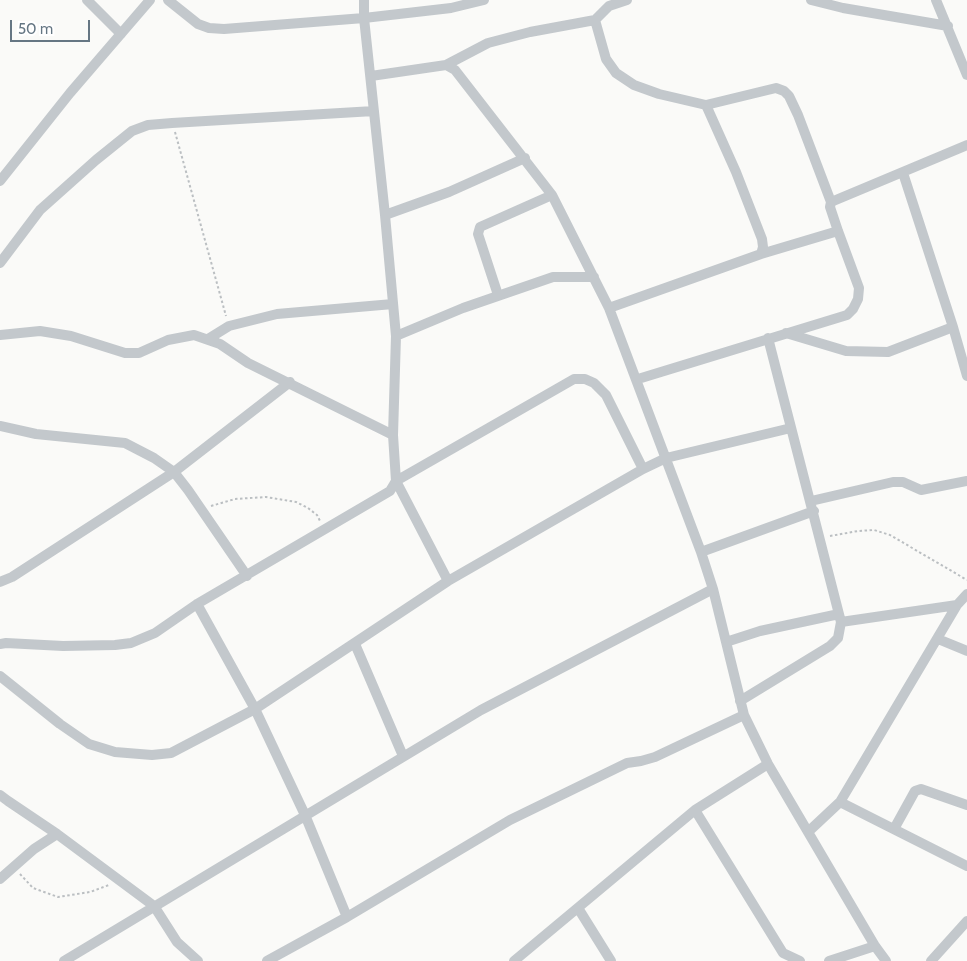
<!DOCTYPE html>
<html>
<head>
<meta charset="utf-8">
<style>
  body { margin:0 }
  #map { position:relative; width:967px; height:961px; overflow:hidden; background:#fafaf8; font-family:Cabin,sans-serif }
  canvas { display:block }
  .scale { position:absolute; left:10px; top:20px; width:80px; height:22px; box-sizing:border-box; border:2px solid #657683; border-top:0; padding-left:6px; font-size:15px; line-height:18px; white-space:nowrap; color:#657683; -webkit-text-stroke:4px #fff; paint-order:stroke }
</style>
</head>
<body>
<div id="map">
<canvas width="967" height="961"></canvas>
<div class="scale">50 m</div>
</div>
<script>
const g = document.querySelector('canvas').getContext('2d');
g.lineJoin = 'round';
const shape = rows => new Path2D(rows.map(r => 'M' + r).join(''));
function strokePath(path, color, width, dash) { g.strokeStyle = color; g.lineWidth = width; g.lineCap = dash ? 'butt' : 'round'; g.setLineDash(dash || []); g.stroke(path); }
strokePath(shape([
  [175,132,226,316],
  [211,506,235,499,266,497,296,502,308,508,317,515,320,521],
  [830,536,858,531,874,530,890,535,967,580],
  [20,874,33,888,58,897,90,892,109,885]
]), '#bbbfc2', 2, [2.5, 2.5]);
strokePath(shape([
  [87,0,121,34],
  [168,0,198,24,209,28,224,29,364,18,451,8,484,0],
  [364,0,364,18,385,215,396,336,393,435,396,481,448,581],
  [811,0,843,8,948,26],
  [936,0,967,75],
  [595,20,606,59,616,73,634,85,659,94,706,105,776,88,784,91,789,96,798,115,831,202,830,207,838,231,859,288,858,299,853,309,847,315,638,379],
  [446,65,455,70,552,195,609,308,701,552,713,589,744,715,768,764,875,946,886,961],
  [371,76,446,65,488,43,530,32,595,20,609,6,627,0],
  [706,105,736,172,762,239,763,247,761,254],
  [903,173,953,327,967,376],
  [0,181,70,93,150,0],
  [831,202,967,145],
  [385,215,449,192,525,158],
  [0,263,40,210,96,160,132,131,148,125,172,123,374,111],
  [498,295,480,240,478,234,480,227,552,195],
  [609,308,761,254,838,231],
  [786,333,846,351,888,352,953,327],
  [0,335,40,331,71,336,125,353,139,353,168,340,194,335,220,344,248,363,393,435],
  [396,336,463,308,553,277,594,277],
  [208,339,229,326,277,314,393,304],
  [0,426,36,434,125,443,154,458,174,472,188,490,247,576],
  [811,501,893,482,903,482,921,490,967,481],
  [701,552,814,511],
  [0,582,12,577,174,472,290,382],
  [197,604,255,709,305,815,347,917],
  [841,622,957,605],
  [938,639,967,651],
  [726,642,760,631,839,614],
  [0,644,6,643,63,646,115,645,131,643,155,633,197,604,390,491,396,481,574,379,585,379,594,383,606,395,643,469],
  [355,644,403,756],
  [0,676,60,724,89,744,115,752,152,755,171,753,255,709,448,581,643,469,666,458,791,428],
  [740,701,830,646,838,638,841,622,768,338],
  [0,795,8,801,57,834,154,906,177,942,198,961],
  [840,802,967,866],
  [695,810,783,953,800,961],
  [894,829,915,791,921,789,967,805],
  [808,832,840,802,957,605,967,594],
  [0,879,34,849,57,834],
  [578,908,611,961],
  [64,961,481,710,713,589],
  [267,961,347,917,510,820,627,763,641,761,655,757,744,715],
  [514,961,695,810,768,764],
  [829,961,875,946],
  [931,961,967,921]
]), '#c3c8cc', 10);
</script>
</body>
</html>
